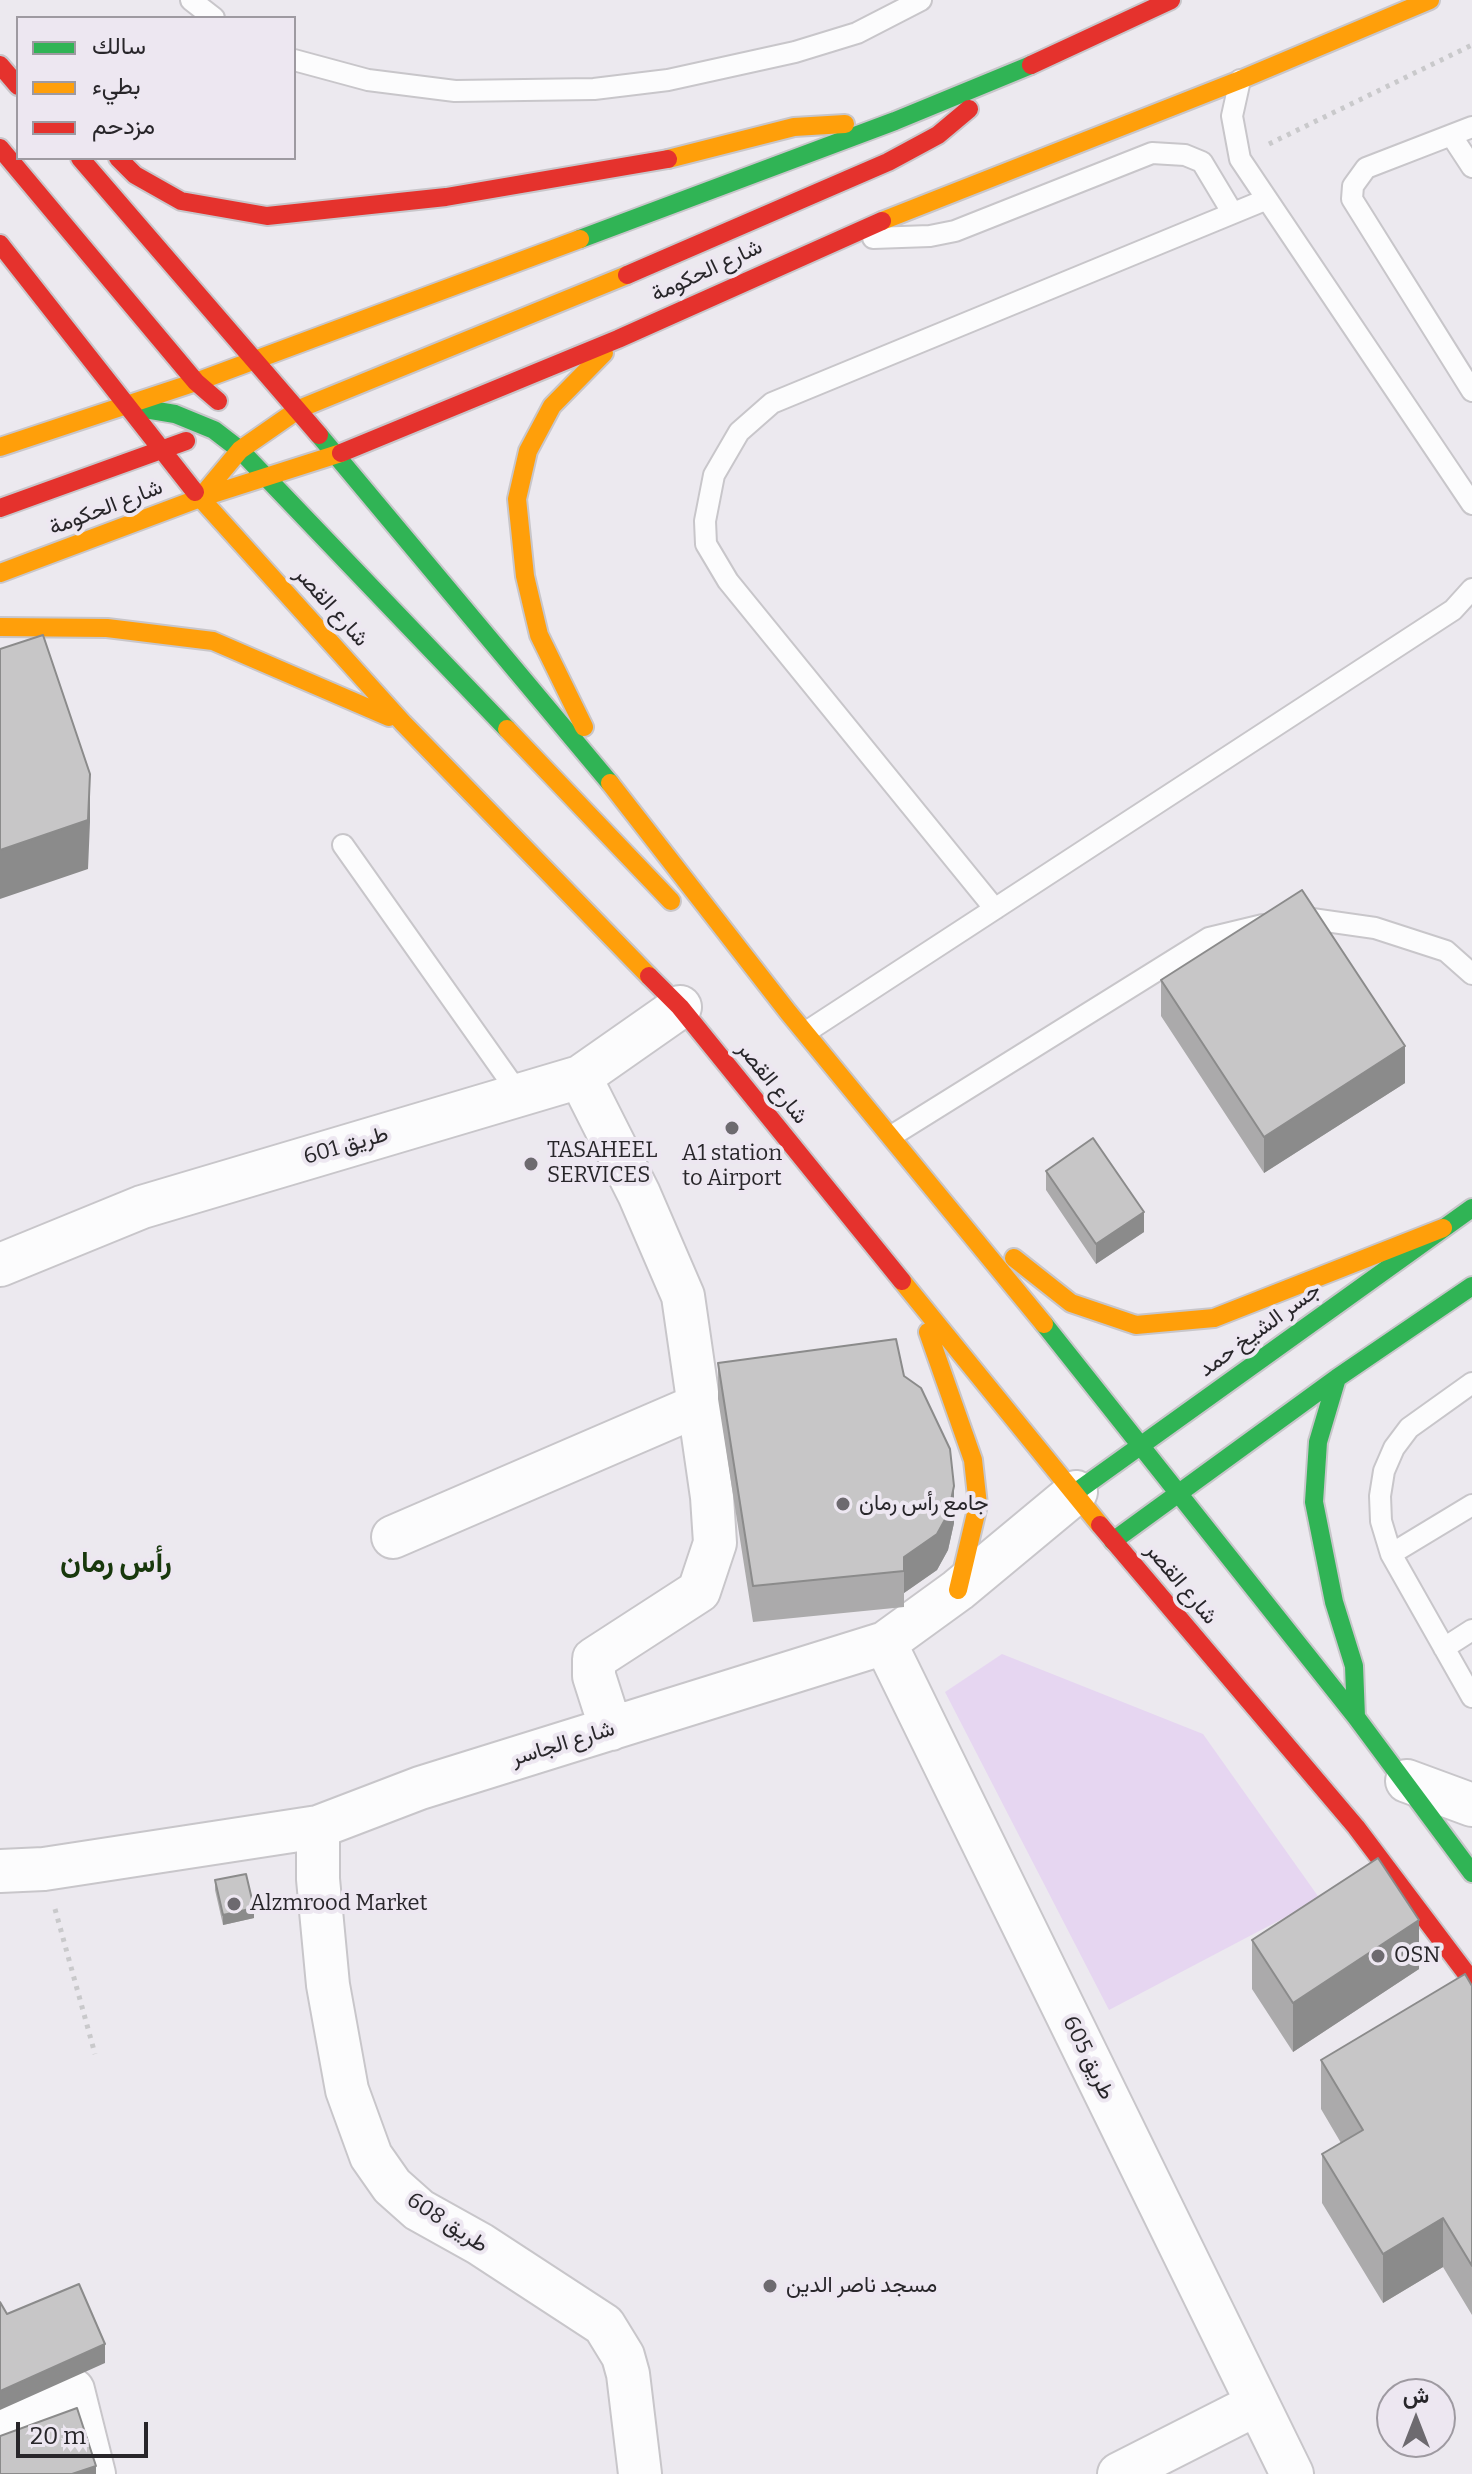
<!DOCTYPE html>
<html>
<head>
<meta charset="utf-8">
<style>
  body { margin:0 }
  #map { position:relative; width:1472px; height:2474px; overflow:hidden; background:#ece9ef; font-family:Bitter,Vazirmatn,serif }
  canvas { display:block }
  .legend { position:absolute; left:16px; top:16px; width:280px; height:144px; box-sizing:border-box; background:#ede7f1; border:2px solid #9e9aa1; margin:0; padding:10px 14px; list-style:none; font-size:24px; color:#28262a }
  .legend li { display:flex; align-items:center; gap:16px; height:40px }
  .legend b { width:40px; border:2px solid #9e9aa1 }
  .north { position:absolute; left:1376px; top:2378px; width:80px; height:80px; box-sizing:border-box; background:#ede7f1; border:2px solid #9e9aa1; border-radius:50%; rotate:0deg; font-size:22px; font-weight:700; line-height:32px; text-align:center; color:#28262a }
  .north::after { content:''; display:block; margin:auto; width:28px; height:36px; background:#6d6a6f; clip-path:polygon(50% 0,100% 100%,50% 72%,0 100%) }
  .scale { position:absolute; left:16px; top:2422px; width:132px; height:36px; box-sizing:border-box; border:4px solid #28262a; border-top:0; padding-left:10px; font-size:24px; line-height:28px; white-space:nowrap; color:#28262a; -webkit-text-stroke:6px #ede7f1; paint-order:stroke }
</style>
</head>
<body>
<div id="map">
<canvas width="1472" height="2474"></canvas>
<ul class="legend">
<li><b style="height:10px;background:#30b455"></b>سالك</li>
<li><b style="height:10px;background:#ff9f0a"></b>بطيء</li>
<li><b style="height:10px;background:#e5322d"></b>مزدحم</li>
</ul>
<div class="north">ش</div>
<div class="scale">20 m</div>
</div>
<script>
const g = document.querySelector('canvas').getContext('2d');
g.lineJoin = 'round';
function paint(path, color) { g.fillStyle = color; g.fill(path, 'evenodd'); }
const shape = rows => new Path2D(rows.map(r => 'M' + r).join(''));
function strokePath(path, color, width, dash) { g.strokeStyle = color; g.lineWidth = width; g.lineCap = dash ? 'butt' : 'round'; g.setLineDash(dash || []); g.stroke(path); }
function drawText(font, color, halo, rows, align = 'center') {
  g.font = font + ' Bitter,Vazirmatn,serif'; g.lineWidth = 8; g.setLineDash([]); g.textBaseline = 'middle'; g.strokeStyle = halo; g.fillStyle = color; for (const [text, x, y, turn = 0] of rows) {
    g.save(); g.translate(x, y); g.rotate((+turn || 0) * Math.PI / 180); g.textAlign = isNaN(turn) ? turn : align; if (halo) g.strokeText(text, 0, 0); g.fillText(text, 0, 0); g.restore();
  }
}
paint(shape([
  [1002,1654,1203,1734,1320,1899,1109,2010,945,1692]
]), '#e6d6f1');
const lane = shape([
  [191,0,214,18],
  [294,60,368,80,455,91,594,89,668,80,795,52,857,33,921,0],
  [1240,80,1232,116,1240,159,1472,504],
  [1472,127,1366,168,1353,186,1352,199,1472,391],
  [1451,135,1472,167],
  [873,238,930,236,955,231,1152,153,1185,155,1202,162,1232,212],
  [343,845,519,1094],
  [995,909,728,581,706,544,705,521,714,475,739,432,772,403,1265,200],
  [1298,917,1375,928,1446,951,1472,974],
  [806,1032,1453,610,1472,589],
  [893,1135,1209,938,1263,925],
  [1472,1383,1409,1428,1394,1448,1384,1471,1380,1496,1381,1521,1391,1554,1472,1697],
  [1391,1554,1472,1505],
  [1444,1648,1472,1630]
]);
const street = shape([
  [580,1077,639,1194,683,1296,712,1497,715,1543,699,1591,594,1659,594,1676,611,1729],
  [0,1265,142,1207,580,1077,680,1007],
  [393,1537,699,1405],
  [885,1643,1292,2474],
  [1407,1781,1472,1805],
  [318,1827,318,1879,328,1985,347,2090,371,2156,392,2186,419,2210,480,2244,604,2325,623,2356,628,2374,640,2474],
  [0,1871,44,1869,318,1827,420,1788,885,1643,958,1590,1076,1492],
  [0,2420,73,2390,94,2474],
  [1119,2474,1257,2404]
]);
const fast = shape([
  [580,239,895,121,1031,65],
  [127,406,175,414,214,430,240,450,507,729],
  [319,435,610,783],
  [1044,1324,1356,1717,1472,1873],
  [1337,1378,1318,1442,1314,1502,1334,1602,1354,1666,1356,1717],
  [1076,1492,1472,1208],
  [1113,1541,1337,1378,1472,1286]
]);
const slow = shape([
  [668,159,794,127,845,124],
  [882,221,1240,80,1430,0],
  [0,447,196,382,580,239],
  [195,492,403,723,649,976],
  [200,498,240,450,299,409,627,275],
  [0,573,200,498,341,453],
  [0,627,107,628,213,641,389,717],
  [584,727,539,635,525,576,517,499,528,451,552,406,604,353],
  [507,729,671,901],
  [610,783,788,1012,1044,1324],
  [1014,1258,1071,1303,1136,1325,1214,1318,1443,1228],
  [902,1281,1100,1525],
  [928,1332,973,1460,978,1505,958,1590]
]);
const jam = shape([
  [0,65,18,86],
  [1031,65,1171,0],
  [0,148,196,382,218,401],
  [80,158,319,435],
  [118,158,135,175,181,201,267,216,446,197,668,159],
  [0,244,195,492],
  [627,275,888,162,938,135,969,109],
  [341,453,618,339,882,221],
  [0,508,186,441],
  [649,976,680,1007,902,1281],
  [1100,1525,1356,1827,1472,1981]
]);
strokePath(lane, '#c8c6ca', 24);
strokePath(street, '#c8c6ca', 46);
strokePath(fast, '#c8c6ca', 22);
strokePath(slow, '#c8c6ca', 22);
strokePath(jam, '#c8c6ca', 22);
strokePath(shape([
  [1269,144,1472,45],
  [55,1909,95,2054]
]), '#c9c9cb', 5, [4, 6]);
strokePath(lane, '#fcfcfd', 20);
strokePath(street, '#fcfcfd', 42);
strokePath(fast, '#30b455', 18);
strokePath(slow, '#ff9f0a', 18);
strokePath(jam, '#e5322d', 18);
paint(shape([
  [1161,980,1405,1083,1264,1173,1161,1016],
  [1046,1171,1144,1232,1096,1264,1046,1190],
  [718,1363,904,1376,954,1523,948,1550,937,1570,904,1593,904,1607,753,1622,718,1399],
  [215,1880,254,1918,223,1925,215,1890],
  [1252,1940,1419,1969,1293,2052,1252,1989],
  [1472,1986,1472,2315,1443,2267,1383,2303,1322,2203,1322,2154,1341,2143,1321,2109,1321,2060]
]), '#abaaab');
paint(shape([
  [90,774,90,822,88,869,0,899,0,850],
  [1405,1046,1405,1083,1264,1173,1264,1137],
  [1144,1212,1144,1232,1096,1264,1096,1244],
  [954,1486,954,1523,948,1550,937,1570,904,1593,904,1557],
  [254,1908,254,1918,223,1925,223,1915],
  [1419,1920,1419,1969,1293,2052,1293,2003],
  [1443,2218,1443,2267,1383,2303,1383,2254],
  [105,2344,105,2363,0,2410,0,2391],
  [96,2466,96,2474,72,2474]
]), '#8b8b8b');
const building = shape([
  [43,635,90,774,88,820,0,850,0,649,43,635],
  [1302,890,1405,1046,1264,1137,1161,980,1302,890],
  [1093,1138,1144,1212,1096,1244,1046,1171,1093,1138],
  [896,1339,904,1376,921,1388,950,1449,954,1486,948,1514,937,1534,904,1557,904,1571,753,1586,718,1363,896,1339],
  [1378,1858,1419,1920,1293,2003,1252,1940,1378,1858],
  [246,1874,254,1908,223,1915,215,1880,246,1874],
  [1465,1974,1472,1986,1472,2266,1443,2218,1383,2254,1322,2154,1363,2130,1321,2060,1465,1974],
  [79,2284,105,2344,0,2391,0,2302,7,2314,79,2284],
  [77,2408,96,2466,72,2474,0,2474,0,2436,77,2408]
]);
paint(building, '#c7c6c7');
strokePath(building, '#8b8b8b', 2);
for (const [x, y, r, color] of [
  [732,1128,8,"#6d6a6f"],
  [531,1164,8,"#6d6a6f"],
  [843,1504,8,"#6d6a6f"],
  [234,1904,8,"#6d6a6f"],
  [1378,1956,8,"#6d6a6f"],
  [770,2286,8,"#6d6a6f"]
]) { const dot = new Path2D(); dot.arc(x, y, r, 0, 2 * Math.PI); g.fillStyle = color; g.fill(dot); strokePath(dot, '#ede7f1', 3); }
drawText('22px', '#28262a', '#ede7f1', [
  ["شارع الحكومة",707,271,-25],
  ["شارع الحكومة",106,508,-21],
  ["شارع القصر",331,607,48],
  ["شارع القصر",772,1083,51],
  ["طريق 601",346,1146,-16],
  ["جسر الشيخ حمد",1260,1330,-36],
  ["شارع القصر",1181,1584,50],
  ["شارع الجاسر",563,1744,-17],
  ["طريق 605",1088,2058,64],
  ["طريق 608",447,2223,33]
]);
drawText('22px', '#28262a', '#ede7f1', [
  ["TASAHEEL",547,1151],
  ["SERVICES",547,1176],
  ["A1 station",732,1154,"center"],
  ["to Airport",732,1179,"center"],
  ["جامع رأس رمان",859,1504],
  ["Alzmrood Market",250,1904],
  ["OSN",1394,1956],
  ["مسجد ناصر الدين",786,2286]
], 'left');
drawText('bold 30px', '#18380c', '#ede7f1', [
  ["رأس رمان",116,1564]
]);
</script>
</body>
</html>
